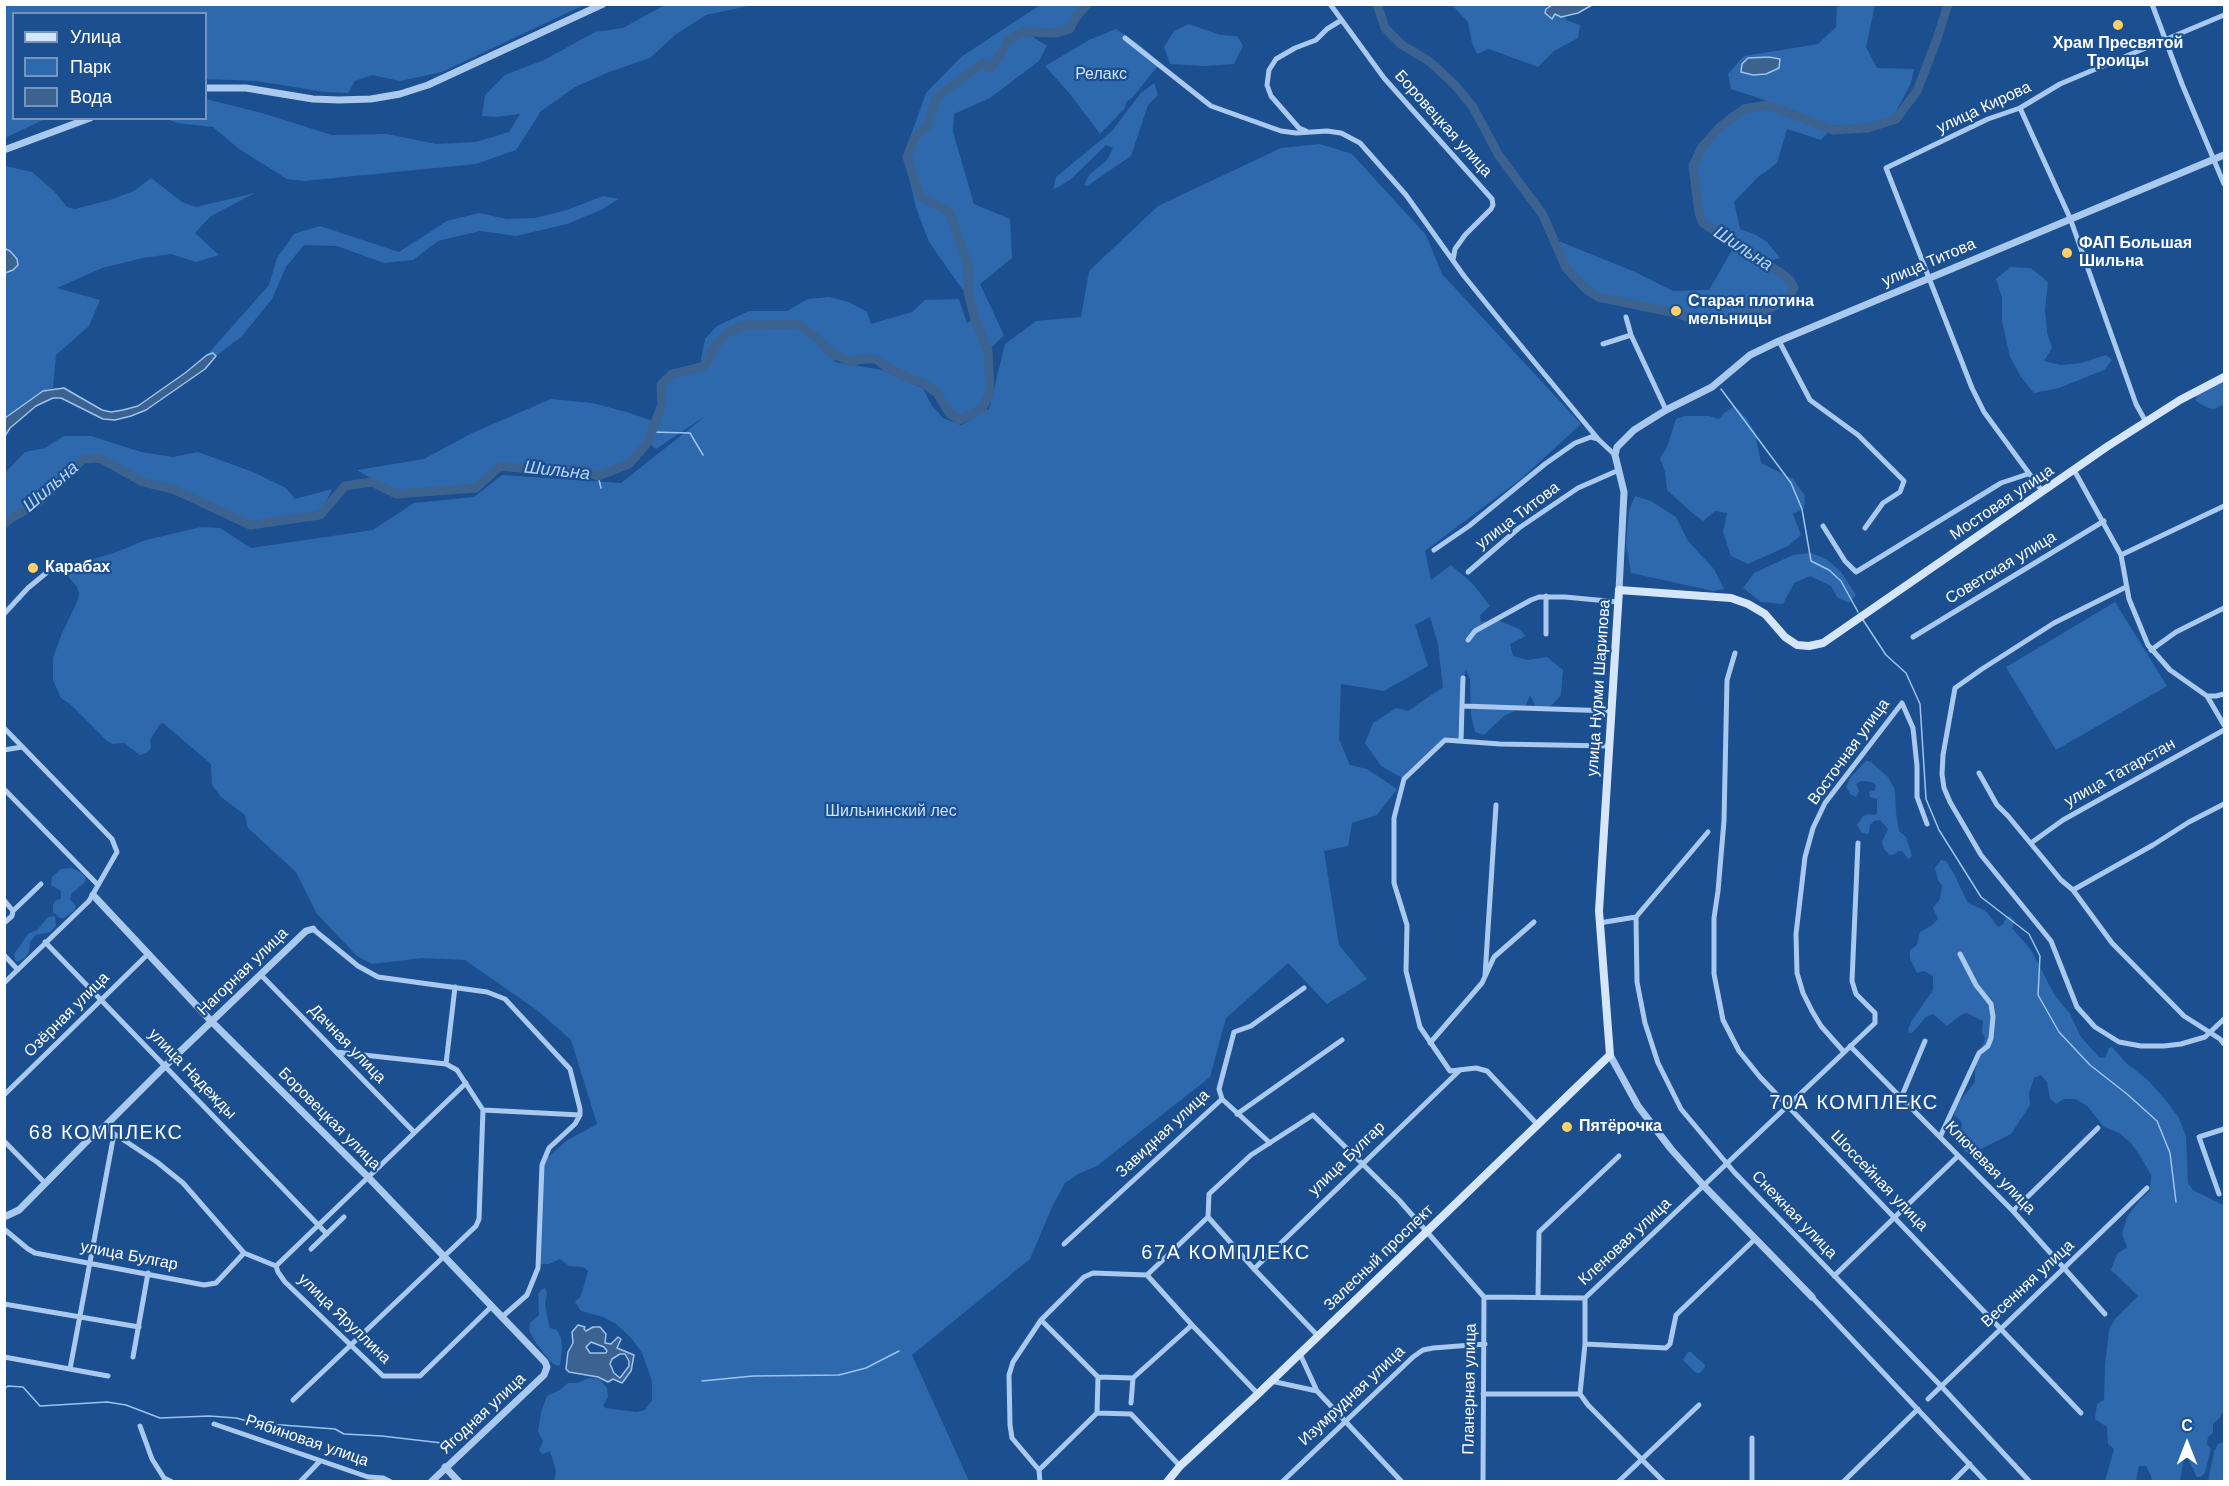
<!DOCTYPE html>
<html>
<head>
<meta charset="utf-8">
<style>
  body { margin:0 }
  #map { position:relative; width:2229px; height:1486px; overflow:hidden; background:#1b4f8f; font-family:Arial,sans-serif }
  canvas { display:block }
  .frame { position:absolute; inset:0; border:6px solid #fff; pointer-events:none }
  .legend { position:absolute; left:12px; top:12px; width:195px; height:108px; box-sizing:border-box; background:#1b4f8f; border:2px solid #7695bc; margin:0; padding:8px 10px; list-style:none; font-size:18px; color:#fff }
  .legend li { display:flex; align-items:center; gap:12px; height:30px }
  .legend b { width:30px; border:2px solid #7695bc }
  .north { position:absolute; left:2157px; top:1414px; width:60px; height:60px; -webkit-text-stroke:4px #1b4f8f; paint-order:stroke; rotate:0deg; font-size:16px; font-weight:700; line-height:24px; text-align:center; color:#fff }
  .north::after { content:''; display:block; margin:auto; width:21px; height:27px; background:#fff; clip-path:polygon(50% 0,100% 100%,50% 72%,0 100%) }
</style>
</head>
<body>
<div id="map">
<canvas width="2229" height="1486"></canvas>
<div class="frame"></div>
<ul class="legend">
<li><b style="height:8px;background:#d6e6fa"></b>Улица</li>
<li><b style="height:16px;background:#2e69ad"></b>Парк</li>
<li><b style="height:16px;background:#3c6290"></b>Вода</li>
</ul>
<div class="north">С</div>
</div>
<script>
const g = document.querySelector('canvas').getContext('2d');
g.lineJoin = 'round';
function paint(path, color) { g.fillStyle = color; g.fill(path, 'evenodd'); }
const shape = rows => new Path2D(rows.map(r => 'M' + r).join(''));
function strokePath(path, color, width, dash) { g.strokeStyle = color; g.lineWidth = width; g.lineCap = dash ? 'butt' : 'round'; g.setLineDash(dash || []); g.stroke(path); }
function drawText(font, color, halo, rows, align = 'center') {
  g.font = font + ' Arial,sans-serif'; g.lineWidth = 4.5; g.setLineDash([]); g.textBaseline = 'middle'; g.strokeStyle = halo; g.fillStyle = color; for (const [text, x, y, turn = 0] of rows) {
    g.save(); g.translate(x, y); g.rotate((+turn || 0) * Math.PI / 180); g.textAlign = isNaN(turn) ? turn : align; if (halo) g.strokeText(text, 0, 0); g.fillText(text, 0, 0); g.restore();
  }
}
paint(shape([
  [5,4,584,4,584,5,442,72,400,81,372,75,355,81,348,93,325,92,257,81,206,79,206,14,14,14,14,118,45,119,5,138],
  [665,5,753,5,706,15,675,35,650,58,609,72,575,87,541,111,516,150,476,164,304,181,287,179,239,149,213,127,177,123,167,119,206,118,206,99,262,113,332,135,387,134,436,144,476,142,509,132,520,114,496,117,482,116,485,95,505,75,544,60,595,32,623,28],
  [1040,5,1087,5,1074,20,1070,29,1056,33,1025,32,1047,46,1039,61,990,98,954,114,953,132,974,204,1010,219,1012,258,980,284,1004,335,988,351,990,392,982,409,959,420,949,413,937,393,922,382,910,379,885,366,876,359,861,359,852,362,832,354,835,362,882,370,923,388,932,406,943,418,961,425,989,409,1005,344,1036,321,1081,317,1089,271,1158,206,1281,148,1320,144,1352,154,1426,235,1442,274,1581,424,1521,479,1425,551,1431,580,1451,565,1473,584,1490,606,1480,615,1481,622,1500,621,1519,629,1526,636,1510,644,1513,656,1528,660,1547,657,1563,670,1561,695,1552,705,1538,712,1530,695,1526,705,1504,716,1484,735,1475,732,1471,715,1470,679,1466,670,1463,680,1461,741,1445,740,1404,779,1381,766,1365,743,1373,723,1396,708,1408,711,1443,687,1438,644,1430,617,1415,625,1428,666,1384,691,1341,684,1339,739,1350,765,1367,769,1397,789,1377,815,1352,823,1348,846,1324,851,1339,945,1367,979,1327,1004,1288,963,1226,1018,1210,1077,1097,1166,1078,1174,1065,1183,1053,1205,1030,1259,912,1355,969,1481,554,1481,556,1471,550,1451,542,1454,539,1450,543,1441,538,1432,541,1412,547,1396,560,1390,568,1383,577,1383,589,1378,599,1379,607,1388,608,1397,603,1405,605,1408,637,1412,645,1410,652,1400,652,1381,642,1353,632,1339,616,1324,603,1317,581,1311,575,1302,581,1296,588,1271,583,1267,569,1266,560,1259,549,1264,540,1264,542,1163,566,1141,597,1124,571,1040,538,1011,465,960,422,958,372,964,357,956,317,914,296,872,248,828,245,815,221,797,212,785,211,764,163,723,160,724,150,740,151,748,146,753,140,755,124,743,113,744,107,741,71,705,61,698,53,680,53,658,62,633,78,600,79,593,77,587,67,575,77,569,80,563,114,553,146,540,201,527,220,528,251,548,373,530,414,503,474,497,502,475,621,483,707,415,656,449,648,442,629,464,598,476,582,470,540,470,500,466,476,488,396,494,357,470,424,459,472,433,551,399,592,403,627,412,655,422,662,404,661,385,672,374,703,366,701,359,705,339,717,326,749,311,787,311,808,299,829,297,849,302,867,312,871,324,912,312,925,300,959,299,967,323,975,318,968,292,962,289,929,242,916,208,904,154,926,93,961,57],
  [1452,5,1561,5,1566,20,1580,25,1578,38,1554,51,1538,67,1489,49,1477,54,1472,43,1468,22],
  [1834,5,1875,5,1866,47,1877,68,1914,69,1911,83,1891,121,1862,128,1835,125,1821,140,1787,129,1777,163,1758,177,1734,202,1740,229,1756,235,1767,242,1780,258,1773,260,1740,247,1790,280,1794,288,1788,298,1770,309,1706,322,1666,311,1598,297,1586,289,1566,268,1556,240,1635,272,1673,291,1709,290,1735,245,1729,245,1699,213,1691,175,1703,140,1730,113,1751,105,1777,104,1731,89,1728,74,1744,56,1818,44,1836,27,1837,6],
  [1189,24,1220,35,1237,36,1243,46,1234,64,1205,66,1170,64,1164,47,1174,31],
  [1116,29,1140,45,1160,63,1133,97,1126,102,1125,108,1100,134,1070,94,1045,66,1089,40],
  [1154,83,1158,95,1148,105,1131,156,1087,186,1084,185,1089,175,1107,160,1113,148,1106,145,1070,180,1053,190,1056,177,1112,131,1140,94],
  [5,166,32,172,54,191,67,207,75,209,110,200,134,191,151,178,182,202,196,207,255,193,211,216,195,233,219,255,196,262,171,254,143,258,102,268,57,288,100,300,89,326,56,355,53,388,43,391,5,418,5,273,13,270,10,251,5,248],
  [603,196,618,199,603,209,567,224,516,236,480,231,438,241,413,260,384,263,337,246,304,245,286,267,272,299,242,336,216,356,213,353,207,355,269,285,277,258,294,234,320,226,399,252,447,221,479,213,507,219,535,218,567,210],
  [2010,267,2031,268,2048,282,2045,310,2047,332,2052,348,2044,361,2061,365,2081,363,2106,355,2112,360,2104,370,2059,388,2034,393,2021,377,2010,357,2002,321,2002,298,1996,279],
  [2224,380,2224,404,2214,409,2208,408,2196,401,2196,395],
  [1735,406,1747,419,1755,433,1761,463,1793,479,1805,496,1804,508,1793,514,1801,535,1788,546,1748,564,1731,556,1723,532,1727,513,1715,511,1703,521,1691,512,1667,490,1665,472,1660,458,1667,447,1676,419,1685,416,1709,416,1719,419,1724,413],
  [64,436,91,436,141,452,173,457,198,452,253,472,286,488,295,499,332,489,320,515,250,525,175,490,143,482,100,458,83,459,38,503,13,517,5,524,5,473,25,452,45,448],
  [1635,496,1651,501,1676,517,1688,541,1714,569,1724,589,1713,591,1631,573,1626,544,1629,510],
  [1811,553,1826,559,1841,572,1856,595,1849,603,1837,597,1831,586,1810,576,1794,583,1783,604,1761,602,1743,588,1754,573,1793,555],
  [2115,602,2167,686,2056,750,2006,667],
  [1866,761,1871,762,1888,777,1895,790,1896,813,1899,831,1906,837,1912,856,1908,859,1902,851,1898,851,1895,854,1890,855,1884,849,1882,842,1888,829,1880,820,1874,821,1870,825,1869,833,1866,834,1861,832,1857,825,1863,816,1870,814,1875,815,1877,812,1877,799,1870,797,1869,792,1875,790,1876,785,1871,782,1861,781,1856,784,1859,791,1856,797,1851,795,1846,787,1850,778],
  [1941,860,1946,861,1954,874,1968,903,1986,911,1998,927,2003,924,2006,917,2010,916,2015,921,2012,928,2031,950,2054,994,2070,1014,2081,1037,2099,1057,2105,1058,2109,1048,2112,1047,2126,1063,2148,1080,2168,1103,2179,1118,2186,1136,2188,1183,2193,1190,2223,1205,2224,1211,2224,1409,2220,1418,2213,1424,2213,1433,2208,1437,2207,1444,2211,1449,2205,1473,2201,1477,2197,1477,2186,1455,2184,1457,2180,1481,2152,1481,2151,1476,2146,1466,2139,1466,2136,1481,2105,1481,2114,1449,2108,1444,2107,1427,2095,1419,2097,1404,2104,1400,2105,1366,2109,1330,2115,1319,2138,1296,2111,1270,2117,1254,2127,1247,2122,1234,2127,1217,2139,1201,2150,1191,2151,1175,2142,1159,2131,1143,2119,1133,2104,1127,2087,1106,2075,1099,2064,1099,2056,1104,2050,1098,2047,1082,2041,1075,2034,1078,2029,1093,2030,1105,2011,1134,1973,1153,1967,1153,1957,1143,1956,1136,1962,1126,1961,1121,1954,1115,1957,1105,1975,1082,1975,1070,1985,1038,1982,1033,1983,1021,1967,1013,1961,1015,1947,1026,1933,1014,1926,1017,1913,1032,1909,1033,1908,1030,1911,1022,1933,990,1933,976,1924,971,1917,973,1910,958,1910,950,1917,945,1920,932,1931,926,1938,919,1933,908,1940,899,1942,886,1938,880,1935,868],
  [72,868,82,873,86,878,85,882,71,894,70,899,76,906,74,911,64,918,60,918,53,912,53,905,56,900,61,899,61,891,51,885,52,877,61,869],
  [55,916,56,926,50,932,36,935,30,942,29,952,24,959,17,962,15,960,14,954,28,934,37,930,48,917],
  [545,1288,547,1293,545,1304,548,1320,550,1328,557,1330,561,1338,562,1349,560,1365,558,1366,552,1363,536,1343,529,1330,530,1323,539,1315,538,1294,542,1289],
  [1688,1352,1691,1352,1705,1365,1705,1367,1700,1373,1696,1373,1683,1360],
  [2224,1442,2224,1481,2208,1481,2214,1451,2218,1444]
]), '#2e69ad');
const water = shape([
  [1552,5,1552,4,1592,5,1578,13,1561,17,1555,14,1552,19,1545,13,1546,9,1552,5],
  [1769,57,1780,59,1779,68,1766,74,1753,75,1741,72,1742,64,1748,58,1769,57],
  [4,248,10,251,17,259,18,265,13,270,5,273,4,248],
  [213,353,216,356,205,369,146,410,131,416,115,420,103,419,61,398,53,398,36,406,10,428,5,436,5,418,43,391,64,388,102,410,111,412,123,410,138,406,185,373,207,355,213,353],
  [578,1325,585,1327,584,1329,586,1331,593,1327,600,1327,606,1334,605,1343,611,1344,618,1337,621,1339,617,1348,634,1355,631,1371,622,1383,613,1379,608,1382,598,1377,569,1372,566,1369,568,1352,573,1343,572,1332,578,1325],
  [591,1342,604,1347,607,1351,606,1353,590,1353,586,1347,591,1342],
  [620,1354,625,1354,629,1361,629,1366,620,1378,614,1373,610,1364,612,1359,620,1354]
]);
paint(water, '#3c6290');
strokePath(water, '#9cc4f0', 1.5);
strokePath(shape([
  [1721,389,1791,483,1802,509,1811,561,1829,570,1841,581,1858,612],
  [651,432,690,433,703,455],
  [598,476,601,488],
  [1863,620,1886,655,1906,673,1920,704,1926,799,1939,830,1981,897,2029,934,2040,956,2038,995,2059,1032,2090,1065,2127,1094,2157,1121,2170,1153,2176,1202],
  [702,1381,753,1376,839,1375,866,1368,899,1351],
  [4,1389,8,1386,23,1387,40,1406,107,1402,126,1405,160,1418,209,1416,236,1418,255,1423,335,1429,344,1434,382,1436,442,1443]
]), '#9cc4f0', 1.5);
strokePath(shape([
  [1377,4,1385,28,1402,45,1429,61,1454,84,1473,107,1498,154,1543,215,1566,268,1586,289,1598,297,1666,311,1706,322,1770,309,1788,298,1794,288,1790,280,1781,273,1703,223,1699,213,1693,166,1702,147,1721,126,1744,109,1768,105,1833,130,1868,128,1896,119,1917,91,1937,39,1948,4],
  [4,524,13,517,38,503,83,459,100,458,143,482,175,490,250,525,320,515,345,486,372,482,396,494,476,488,500,466,540,470,583,470,598,476,629,464,648,442,662,404,661,385,672,374,704,366,716,345,728,332,747,325,798,324,817,338,831,353,852,362,861,359,876,359,885,366,910,379,922,382,937,393,949,413,959,420,982,409,990,392,988,351,975,319,968,292,968,265,950,214,942,207,922,198,916,186,907,157,915,137,927,126,937,97,983,63,990,68,999,57,1008,40,1023,32,1056,33,1070,29,1074,20,1087,4]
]), '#3c6290', 9);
strokePath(shape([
  [1330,4,1384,78,1492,199,1493,205,1491,209,1465,235,1455,249,1453,260],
  [2152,4,2182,84,2224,184],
  [1125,38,1211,106,1281,131,1296,133,1327,131,1341,133,1360,143,1406,195,1464,276,1507,329,1599,440,1615,455],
  [2020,108,2070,218,2136,404,2146,422],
  [1306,131,1299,128,1271,96,1267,85,1269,70,1276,59,1295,48,1316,40,1327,29,1340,21],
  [1626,317,1631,335,1666,410],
  [1779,341,1810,400,1858,435,1904,481,1900,492,1883,503,1865,528],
  [1603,344,1631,335],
  [2074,470,2121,555,2129,599,2148,645,2170,670,2207,696],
  [2042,491,1984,412,1972,388,1886,168,1988,119,2020,108,2060,84,2224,15],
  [1823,526,1845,561,1856,572,2001,483,2028,474],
  [1434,550,1469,526,1545,464,1575,443,1591,437,1598,439],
  [2121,555,2224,506],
  [1468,572,1519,528,1578,488,1619,470],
  [2126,587,2054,623,1982,669,1955,688,1943,755,1942,774,1944,788,1950,802,1981,855,2051,941,2077,1007,2095,1027,2119,1042,2141,1046,2164,1046,2181,1044,2205,1037,2224,1019],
  [1546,596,1546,634],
  [4,614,28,588,51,569],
  [1913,637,2104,521],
  [1468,640,1475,631,1531,600,1539,597,1565,597,1618,602],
  [2151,650,2176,632,2224,608],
  [1735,653,1727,680,1724,821,1718,891,1714,918,1714,974,1723,1020,1739,1051,1760,1077,2081,1413],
  [2224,694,2216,696,2207,696,2224,725],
  [1462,706,1463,678],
  [4,728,112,839,117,852,89,901,4,983],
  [1461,741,1462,706,1611,711],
  [4,750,22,747],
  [1979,773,1997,805,2008,816,2061,880,2073,890,2112,943,2184,1016,2220,1039,2224,1044],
  [4,789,97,884],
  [2031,843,2063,820,2224,730],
  [2073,890,2153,845,2189,822,2224,804],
  [4,900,13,911],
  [1636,917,1637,982,1645,1023,1658,1063,1681,1109,1734,1172,1942,1387,2030,1482],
  [4,923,12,916,13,911,41,884],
  [1599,923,1636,917,1708,832],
  [313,929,358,966,378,977,487,992,505,999,570,1069,580,1109,580,1115,575,1124,549,1148,542,1165,538,1268,527,1295,502,1317],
  [45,942,327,1234],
  [4,955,18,970],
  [261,975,414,1132],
  [1485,976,1496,805],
  [1430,1043,1482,983,1494,957,1534,922],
  [1850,1046,2013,1211,2105,1314],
  [1844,1052,1821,1026,1812,1011,1803,993,1797,973,1796,934,1805,857,1813,828,1825,803,1902,703,1913,728,1917,766,1917,797,1927,824],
  [446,1064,455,987],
  [4,1095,148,954],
  [1901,1098,1925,1041],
  [483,1110,580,1115],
  [1237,1114,1342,1040],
  [1537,1124,1487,1071,1476,1068,1450,1071,1420,1027,1406,971,1407,925,1394,883,1394,818,1404,779,1445,740,1500,744,1608,746],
  [104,1127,157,1162,183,1183,244,1253,276,1266,278,1272,285,1282,383,1376,420,1376,491,1307],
  [1940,1137,1979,1053,1988,1046,1991,1038,1993,1017,1991,1004,1976,985,1960,954],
  [4,1141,45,1183],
  [1270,1143,1222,1099,1219,1089,1234,1032,1251,1026,1304,988],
  [2219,1194,2199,1137,2224,1129],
  [2013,1211,2098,1128],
  [1208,1217,1254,1269,1318,1336],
  [4,1229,28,1249,35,1253,204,1285,216,1283,244,1253],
  [1064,1244,1222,1099],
  [311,1249,344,1217],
  [276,1266,466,1083],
  [1254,1269,1460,1070],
  [1147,1275,1192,1325,1258,1394],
  [1834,1276,1958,1156],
  [1484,1297,1585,1298,1875,1023,1875,1013,1856,994,1852,981,1858,843],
  [1538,1297,1539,1232,1619,1156],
  [1812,1297,1986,1482],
  [4,1304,139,1327],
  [1041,1320,1098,1377],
  [1585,1344,1666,1348,1670,1344,1676,1315,1755,1239],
  [1300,1354,1317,1391],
  [4,1357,108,1376],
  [133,1357,148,1273],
  [70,1369,114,1134],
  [1133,1378,1192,1325],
  [1271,1381,1317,1391,1402,1482],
  [1483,1394,1580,1394,1585,1344,1585,1298],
  [1580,1394,1588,1405,1664,1482],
  [1928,1399,2147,1188],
  [293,1400,476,1226,479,1219,483,1110,457,1070,446,1064,336,1052],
  [1131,1403,1133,1378,1098,1377,1097,1413,1131,1414,1180,1466],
  [214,1424,368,1477,383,1478,391,1482],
  [140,1426,152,1459,164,1478],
  [1039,1470,1012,1438,1010,1425,1009,1375,1013,1362,1041,1320,1084,1277,1093,1273,1147,1275,1208,1217,1209,1194,1251,1155,1313,1115,1399,1200,1484,1297],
  [1039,1470,1097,1413],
  [1039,1470,1040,1482],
  [164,1478,172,1482],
  [300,1482,320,1461],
  [1282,1482,1413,1357,1423,1350,1433,1348,1485,1344],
  [1483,1482,1484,1297],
  [1618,1482,1699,1405],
  [1752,1482,1752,1438],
  [1843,1482,1918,1409],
  [1952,1482,1970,1464]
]), '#a9c9ee', 5);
strokePath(shape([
  [206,88,246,88,313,99,339,100,371,99,400,94,428,85,603,4],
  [4,150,90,118],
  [1619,590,1624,492,1615,455,1617,447,1634,430,1666,410,1712,387,1750,355,1779,341,2224,155],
  [93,895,211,1021,368,1177,545,1362,547,1367,544,1375,431,1482],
  [1610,1055,1638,1106,1671,1149,1704,1186,1812,1297],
  [4,1217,19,1210,88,1140,104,1127,165,1066,306,931,313,929],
  [445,1467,459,1482]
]), '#a9c9ee', 7);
strokePath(shape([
  [1167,1482,1180,1466,1258,1394,1610,1055,1599,911,1619,590,1731,598,1748,604,1765,614,1785,637,1797,645,1809,646,1823,643,2108,446,2180,400,2224,377]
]), '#d6e6fa', 8);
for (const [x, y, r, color] of [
  [2118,25,6,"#ffd166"],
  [2067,253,6,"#ffd166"],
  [1676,311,6,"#ffd166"],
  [33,568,6,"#ffd166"],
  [1567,1127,6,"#ffd166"]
]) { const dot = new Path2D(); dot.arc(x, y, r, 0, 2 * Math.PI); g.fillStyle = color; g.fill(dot); strokePath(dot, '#1b4f8f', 2); }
drawText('bold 16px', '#fff', '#1b4f8f', [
  ["Храм Пресвятой",2118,44,"center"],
  ["Троицы",2118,62,"center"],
  ["ФАП Большая",2079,244],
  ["Шильна",2079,262],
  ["Старая плотина",1688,302],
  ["мельницы",1688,320],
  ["Карабах",45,568],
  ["Пятёрочка",1579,1127]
], 'left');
drawText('16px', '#cfe3fa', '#1b4f8f', [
  ["Релакс",1101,75],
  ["Шильнинский лес",891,812]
]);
drawText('16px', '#fff', '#1b4f8f', [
  ["улица Кирова",1984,108,-25],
  ["Боровецкая улица",1443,124,48],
  ["улица Титова",1929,263,-23],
  ["Мостовая улица",2002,503,-34],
  ["улица Титова",1518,516,-37],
  ["Советская улица",2001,568,-31],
  ["улица Нурми Шарипова",1599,688,-86],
  ["Восточная улица",1849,752,-54],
  ["улица Татарстан",2120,773,-29],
  ["Нагорная улица",243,972,-44],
  ["Озёрная улица",67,1015,-45],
  ["Дачная улица",347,1044,46],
  ["улица Надежды",192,1074,46],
  ["Боровецкая улица",329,1119,45],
  ["Завидная улица",1163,1134,-43],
  ["улица Булгар",1347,1159,-44],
  ["Ключевая улица",1990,1168,46],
  ["Шоссейная улица",1879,1181,46],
  ["Снежная улица",1794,1215,46],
  ["Кленовая улица",1625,1242,-43],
  ["улица Булгар",129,1256,11],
  ["Залесный проспект",1379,1258,-44],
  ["Весенняя улица",2028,1284,-43],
  ["улица Яруллина",344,1319,44],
  ["Планерная улица",1470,1389,-89],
  ["Изумрудная улица",1352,1396,-43],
  ["Ягодная улица",483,1414,-43],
  ["Рябиновая улица",307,1441,19]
]);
drawText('italic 18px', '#b5d3f5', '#1b4f8f', [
  ["Шильна",1743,249,33],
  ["Шильна",557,471,6],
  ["Шильна",51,487,-41]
]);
g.letterSpacing = '1.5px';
drawText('20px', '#fff', '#1b4f8f', [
  ["70А КОМПЛЕКС",1854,1103],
  ["68 КОМПЛЕКС",106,1133],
  ["67А КОМПЛЕКС",1226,1253]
]);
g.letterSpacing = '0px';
</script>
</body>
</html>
